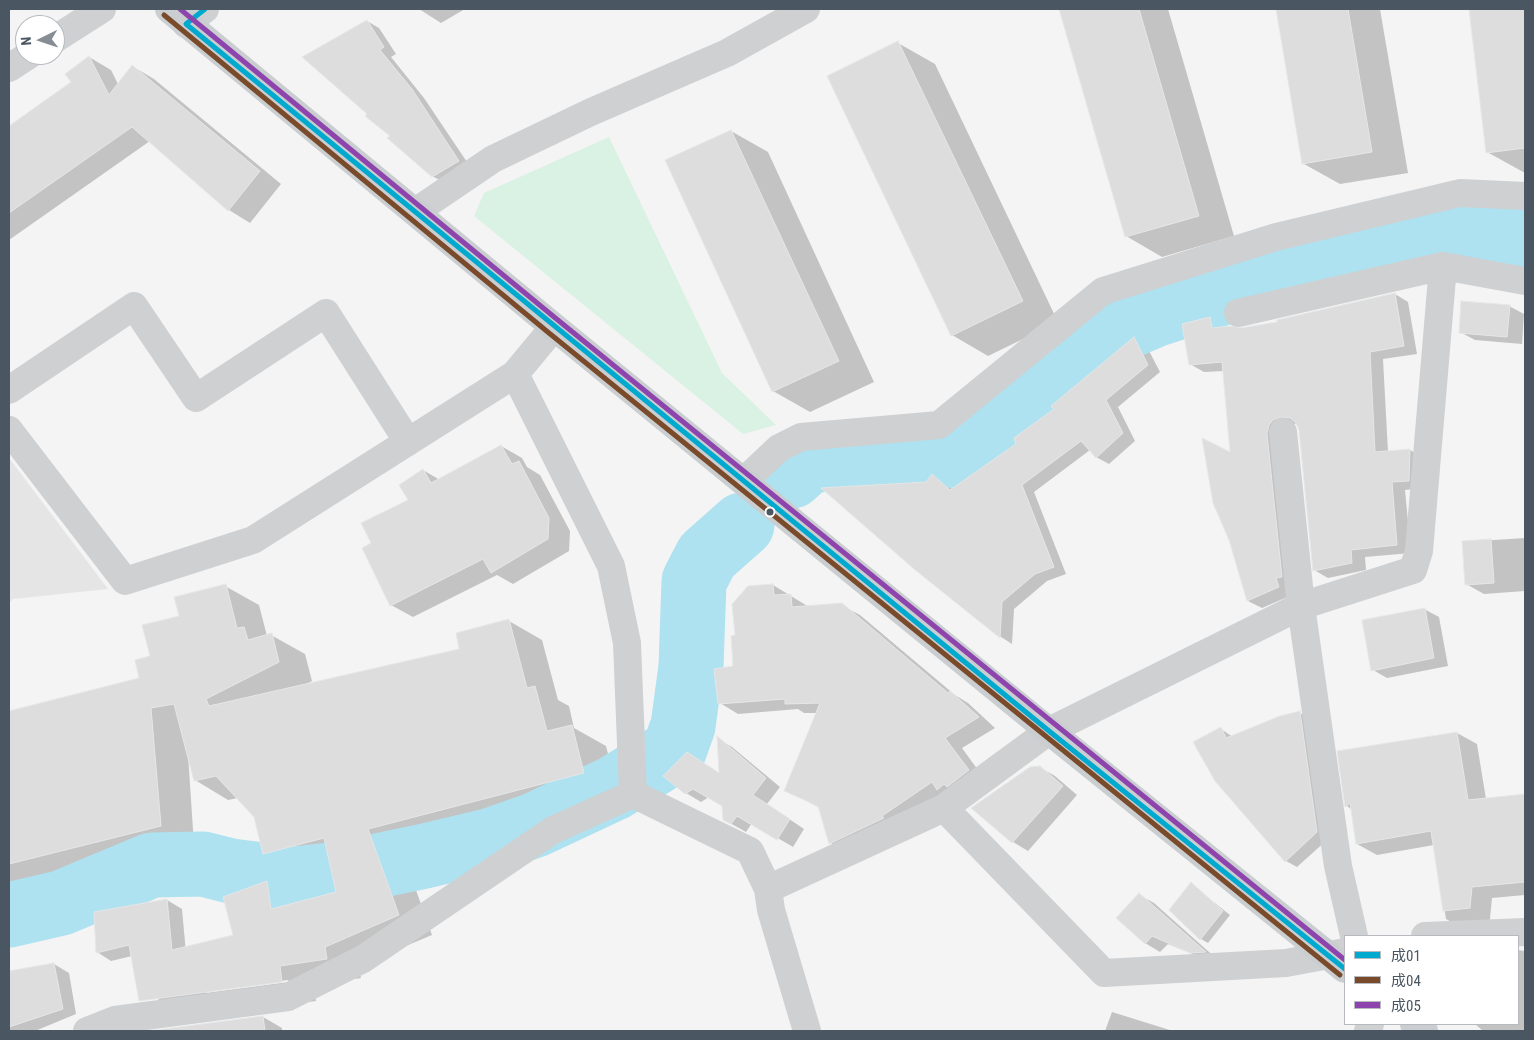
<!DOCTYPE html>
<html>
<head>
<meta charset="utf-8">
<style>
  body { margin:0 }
  #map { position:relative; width:1534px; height:1040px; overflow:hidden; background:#f4f4f4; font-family:"Roboto Condensed","Noto Sans JP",sans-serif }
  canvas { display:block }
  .frame { position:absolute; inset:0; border:10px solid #4a5661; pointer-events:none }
  .legend { position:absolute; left:1344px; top:935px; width:175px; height:90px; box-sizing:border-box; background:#fff; border:1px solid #b7bbc0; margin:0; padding:6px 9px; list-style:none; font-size:15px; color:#4a5661 }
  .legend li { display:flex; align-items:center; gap:10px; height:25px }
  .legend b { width:25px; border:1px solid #b7bbc0 }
  .north { position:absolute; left:15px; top:15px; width:50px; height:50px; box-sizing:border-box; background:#fff; border:1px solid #b7bbc0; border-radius:50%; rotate:266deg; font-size:14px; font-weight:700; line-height:20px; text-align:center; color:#4a5661 }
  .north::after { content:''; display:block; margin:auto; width:18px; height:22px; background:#868d94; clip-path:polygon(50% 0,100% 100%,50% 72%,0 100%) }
</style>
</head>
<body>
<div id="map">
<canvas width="1534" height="1040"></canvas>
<div class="frame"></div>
<ul class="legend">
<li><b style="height:6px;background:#00a9ce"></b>成01</li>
<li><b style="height:6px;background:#7a4b2a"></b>成04</li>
<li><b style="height:6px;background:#8e44ad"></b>成05</li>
</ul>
<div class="north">N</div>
</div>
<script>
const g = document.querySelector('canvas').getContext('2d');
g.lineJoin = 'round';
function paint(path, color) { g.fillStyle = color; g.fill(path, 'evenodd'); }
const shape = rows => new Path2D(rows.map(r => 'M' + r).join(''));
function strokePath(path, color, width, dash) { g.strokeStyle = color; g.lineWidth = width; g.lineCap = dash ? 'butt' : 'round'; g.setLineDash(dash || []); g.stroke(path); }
paint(shape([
  [9,458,108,589,13,599,9,603]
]), '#e6e5e6');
paint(shape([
  [609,137,722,373,776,425,743,434,474,216,484,193]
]), '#d9f2e3');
paint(shape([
  [419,9,465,9,441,23],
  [1060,9,1168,9,1234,236,1162,257,1126,236],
  [1277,9,1380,9,1408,173,1340,184,1304,164],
  [1470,9,1525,9,1525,173,1487,152],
  [367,21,379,28,396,54,391,57,424,98,471,168,445,183,432,176,392,136],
  [898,43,935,64,1058,322,988,356,952,335],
  [89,57,111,70,118,84,132,66,154,79,281,184,250,223,229,210,150,141,9,240,9,127,73,82],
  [731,131,768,152,874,382,810,412,773,391,667,161],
  [1395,294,1408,302,1417,354,1383,359,1388,452,1410,450,1424,458,1423,488,1405,490,1411,553,1365,557,1366,570,1328,578,1314,570,1300,430,1297,423,1287,427,1292,595,1262,608,1248,601,1230,540,1232,454,1224,371,1204,372,1190,364,1210,318,1224,328,1241,330,1278,323],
  [1509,306,1524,314,1522,344,1475,340,1460,332],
  [1134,338,1146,345,1160,372,1118,407,1135,441,1109,464,1096,457,1090,450,1034,492,1066,574,1047,581,1014,609,1012,644,1001,637,915,568,926,483,933,475,953,489,1018,444],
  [501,446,522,458,527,467,540,475,570,531,569,551,513,584,497,575,413,617,391,605,373,544,410,500,423,470,440,480],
  [1525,538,1525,591,1484,594,1466,584,1463,542],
  [773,585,809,607,841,605,860,615,955,695,968,703,995,728,962,748,986,781,848,853,831,843,820,808,785,790,817,713,804,713,798,709,738,714,720,703,734,667,736,636],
  [225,586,259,605,267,636,271,635,305,654,312,681,305,685,461,650,509,621,542,640,558,700,569,706,574,728,606,746,618,792,401,848,432,935,358,966,361,978,313,985,316,1001,190,1018,156,998,132,956,111,961,97,952,167,900,182,909,187,964,234,936,267,883,300,902,338,892,331,864,298,873,264,854,255,816,238,798,228,800,195,780,188,754,194,845,9,892,9,712,141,679,152,656,180,617],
  [288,980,289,982,206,993,209,990],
  [1424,609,1439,617,1448,666,1387,678,1373,670],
  [1300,713,1311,719,1328,839,1297,867,1286,861,1221,729,1233,737],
  [1457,733,1477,744,1486,799,1525,796,1525,895,1492,898,1489,929,1466,930,1446,919,1434,845,1377,855,1357,844,1352,810,1347,806,1339,752],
  [718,739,732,747,780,787,767,804,804,829,793,847,752,823,746,832,739,828,724,820,723,806,709,797,701,802,686,793,687,753,721,774],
  [1039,767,1055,776,1077,795,1028,851,1013,842,973,808],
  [1191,884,1230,915,1208,943,1201,939],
  [1139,895,1154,903,1218,960,1207,960,1168,944,1160,952,1145,943],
  [1518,950,1525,951,1525,1031,1483,1031,1475,1024,1518,1024],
  [54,964,69,973,76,1014,35,1031,9,1031,9,972],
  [1112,1012,1173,1031,1105,1031],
  [263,1017,282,1028,282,1031,159,1031]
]), '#0003');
strokePath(shape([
  [792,476,806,463,827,458,963,455,979,448,1045,393,1101,338,1157,314,1373,244,1492,228,1525,243],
  [9,915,61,903,152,865,203,864,231,871,294,879,339,874,425,856,492,840,535,825,614,788,674,751,683,726,691,667,694,581,707,556,742,525]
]), '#aee2f0', 65);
const building = shape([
  [1059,9,1139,9,1199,216,1125,237,1059,9],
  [1276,9,1348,9,1372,152,1302,164,1276,9],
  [1469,9,1525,9,1525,148,1486,153,1469,9],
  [367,20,384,47,380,50,412,89,459,161,432,177,387,138,390,136,365,116,367,114,302,57,367,20],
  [898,41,1023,301,951,336,827,76,898,41],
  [89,56,109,95,132,65,260,171,228,211,132,127,9,213,9,126,71,82,65,74,89,56],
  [731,130,839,361,772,392,665,160,731,130],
  [1395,293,1404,346,1370,352,1375,452,1410,449,1409,481,1392,482,1397,545,1351,550,1352,563,1313,571,1299,430,1296,423,1290,418,1281,417,1273,420,1269,425,1267,434,1282,577,1276,578,1279,587,1247,601,1229,540,1213,503,1202,438,1230,452,1222,362,1189,365,1182,324,1210,317,1212,328,1231,326,1241,328,1277,322,1277,320,1395,293],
  [1461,301,1510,305,1507,337,1459,333,1461,301],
  [1134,337,1148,365,1106,400,1123,433,1096,458,1081,441,1022,485,1054,567,1035,574,1002,602,1000,638,914,569,821,488,926,482,932,474,950,490,1016,444,1014,438,1054,409,1051,406,1134,337],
  [501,445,512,464,519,461,549,518,548,539,491,573,483,559,390,606,362,548,371,543,361,523,408,500,399,485,423,469,431,483,501,445],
  [1491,539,1494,583,1465,585,1462,541,1491,539],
  [226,584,237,628,244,627,248,640,272,633,279,662,206,699,209,706,459,649,456,633,509,619,527,688,535,686,547,731,572,725,584,773,368,829,399,915,325,947,327,959,280,966,282,982,139,1001,129,945,96,953,94,912,167,899,172,950,233,935,223,897,267,881,271,909,336,892,324,838,263,854,254,817,216,776,194,781,174,704,151,708,161,826,9,864,9,711,139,678,135,660,150,656,142,625,179,616,174,597,226,584],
  [773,584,774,595,791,594,792,607,842,603,948,693,950,691,979,717,945,738,969,770,947,787,944,784,937,790,932,782,882,816,884,818,829,844,818,806,784,791,820,703,785,704,785,699,718,704,714,669,733,666,731,636,735,635,732,604,748,586,773,584],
  [1425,608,1434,658,1371,671,1362,620,1425,608],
  [1300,711,1317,832,1285,862,1215,781,1193,742,1221,727,1226,738,1280,716,1300,711],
  [1457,732,1468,800,1525,794,1525,882,1472,887,1470,908,1443,911,1431,831,1356,844,1350,803,1345,807,1337,751,1457,732],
  [717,736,766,778,753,795,790,819,777,840,737,816,731,824,723,820,722,806,693,789,685,794,663,776,687,752,719,773,717,736],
  [1040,766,1063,786,1012,843,971,808,1030,767,1040,766],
  [1191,882,1223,911,1200,940,1169,910,1191,882],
  [1139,893,1206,952,1191,953,1152,936,1145,944,1116,918,1139,893],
  [54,963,63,1009,9,1027,9,971,54,963],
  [263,1016,265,1031,149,1031,263,1016]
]);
paint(building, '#ddddde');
strokePath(building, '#e5e6e7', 1);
strokePath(shape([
  [186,24,205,9],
  [55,39,102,9],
  [9,68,29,55],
  [415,212,493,159,591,112,727,53,806,9],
  [1238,313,1443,266,1525,281],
  [515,374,611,566,627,643,633,794,750,851,768,889],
  [9,390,134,306,196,398,326,313,408,442],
  [9,430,125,581,253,540,515,374,554,327],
  [1283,432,1301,606,1338,866,1354,936],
  [744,481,779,448,801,437,939,425,1103,291,1276,237,1460,193,1525,196],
  [944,808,1104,973,1286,963,1345,952],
  [1425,936,1525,932],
  [87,1031,115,1020,288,997,363,959,553,830,633,794],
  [807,1031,771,910,768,889,944,808,1049,731,1301,606,1413,570,1419,551,1443,266],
  [1368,1031,1370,1024]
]), '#ced0d2', 28);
strokePath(shape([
  [169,9,554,327,1049,731,1345,969],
  [1414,1024,1424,1031]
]), '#caced1', 28);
strokePath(shape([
  [205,9,186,24,1049,731,1345,969]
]), '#00a9ce', 5);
strokePath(shape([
  [164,15,549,333,1340,975]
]), '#7a4b2a', 5);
strokePath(shape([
  [180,9,559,321,1345,960]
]), '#8e44ad', 5);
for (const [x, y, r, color] of [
  [770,512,4.5,"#4a5661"]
]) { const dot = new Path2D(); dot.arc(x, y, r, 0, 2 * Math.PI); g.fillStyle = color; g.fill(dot); strokePath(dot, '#fff', 2); }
</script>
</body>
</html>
